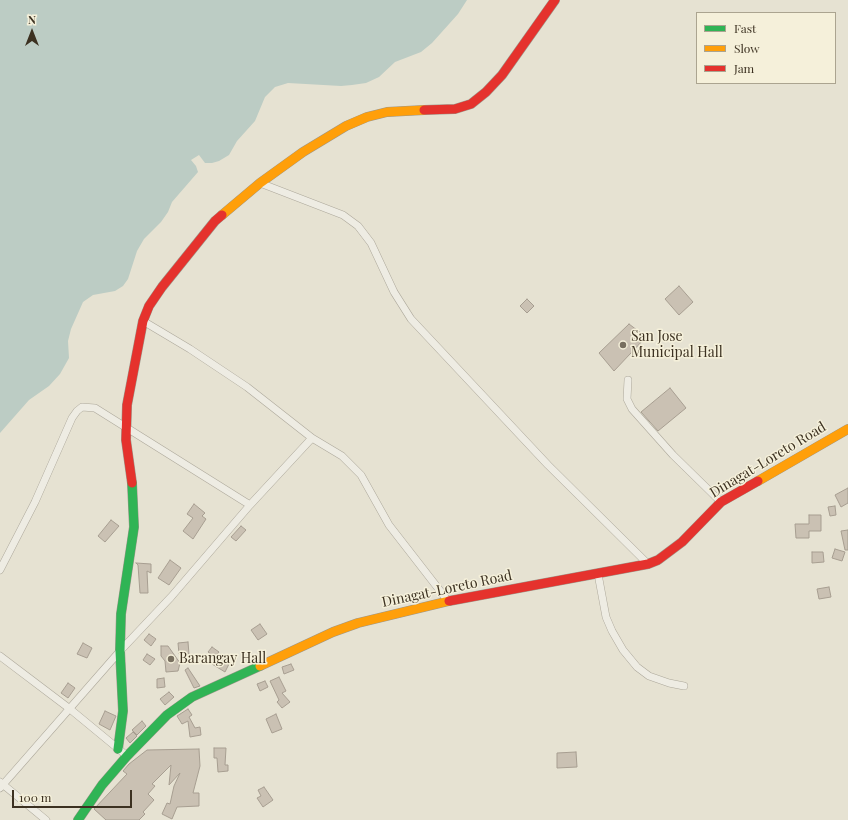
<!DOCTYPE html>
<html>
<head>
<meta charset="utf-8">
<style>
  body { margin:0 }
  #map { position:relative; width:848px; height:820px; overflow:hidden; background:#e6e2d2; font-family:"Playfair Display",serif }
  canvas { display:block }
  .legend { position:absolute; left:696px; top:12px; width:140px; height:72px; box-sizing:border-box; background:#f5f0da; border:1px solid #aba490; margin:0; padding:5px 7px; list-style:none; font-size:12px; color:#3c3121 }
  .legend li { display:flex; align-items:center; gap:8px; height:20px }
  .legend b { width:20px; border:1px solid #aba490 }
  .north { position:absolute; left:12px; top:12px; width:40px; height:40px; -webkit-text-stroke:3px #f5f0da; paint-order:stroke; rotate:0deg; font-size:11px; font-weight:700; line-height:16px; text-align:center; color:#3c3121 }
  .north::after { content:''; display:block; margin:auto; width:14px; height:18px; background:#3c3121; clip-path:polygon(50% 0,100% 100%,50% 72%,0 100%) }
  .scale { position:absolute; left:12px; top:790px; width:120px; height:18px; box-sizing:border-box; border:2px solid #3c3121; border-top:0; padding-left:5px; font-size:12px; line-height:14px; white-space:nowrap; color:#3c3121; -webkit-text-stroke:3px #f5f0da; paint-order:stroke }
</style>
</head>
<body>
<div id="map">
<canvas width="848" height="820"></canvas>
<ul class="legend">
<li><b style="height:5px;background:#30b455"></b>Fast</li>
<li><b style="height:5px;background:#ff9f0a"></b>Slow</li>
<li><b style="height:5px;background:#e5322d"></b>Jam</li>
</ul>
<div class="north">N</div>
<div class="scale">100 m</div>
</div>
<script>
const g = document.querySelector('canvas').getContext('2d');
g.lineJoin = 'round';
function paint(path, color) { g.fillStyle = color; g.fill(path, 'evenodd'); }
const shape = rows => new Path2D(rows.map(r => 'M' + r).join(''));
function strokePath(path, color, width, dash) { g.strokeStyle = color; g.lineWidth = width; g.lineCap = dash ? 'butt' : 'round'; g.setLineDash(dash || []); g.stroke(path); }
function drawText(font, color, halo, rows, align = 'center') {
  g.font = font + ' "Playfair Display",serif'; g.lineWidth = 3; g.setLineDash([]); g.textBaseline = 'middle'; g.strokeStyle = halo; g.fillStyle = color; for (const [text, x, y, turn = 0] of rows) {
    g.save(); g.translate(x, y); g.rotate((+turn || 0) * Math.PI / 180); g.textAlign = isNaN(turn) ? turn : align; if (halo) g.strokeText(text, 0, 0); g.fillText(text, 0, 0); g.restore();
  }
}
paint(shape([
  [0,0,467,0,458,14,432,43,421,52,395,62,379,77,366,83,352,85,341,86,288,83,275,87,265,97,255,121,237,141,229,155,219,161,212,163,205,163,199,155,191,160,196,166,198,172,172,202,168,212,161,222,144,239,137,251,128,279,123,286,115,291,93,295,83,302,71,329,68,341,69,358,60,374,49,386,29,400,0,433]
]), '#bcccc4');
const building = shape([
  [679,286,693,302,679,315,665,299,679,286],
  [527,299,534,306,527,313,520,306,527,299],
  [629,324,646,337,614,371,599,353,629,324],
  [670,388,686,408,658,431,641,412,670,388],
  [848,488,848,503,841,507,835,495,848,488],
  [194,504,205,513,202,516,206,519,193,539,183,531,193,518,187,514,194,504],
  [835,506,836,515,830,516,828,507,835,506],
  [809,515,821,515,821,531,809,531,809,538,796,538,795,524,809,524,809,515],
  [111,520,119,526,105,542,98,536,111,520],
  [241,526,246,530,236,541,231,537,241,526],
  [848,530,848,550,845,550,841,531,848,530],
  [835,549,845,552,842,561,832,558,835,549],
  [812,552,823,552,824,562,812,563,812,552],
  [170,560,181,568,169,585,158,578,170,560],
  [136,563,151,564,151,573,147,571,148,593,140,593,138,565,136,563],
  [829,587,831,597,819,599,817,589,829,587],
  [260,624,267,634,258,640,251,630,260,624],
  [149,634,156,639,151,646,144,640,149,634],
  [188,642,189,654,179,654,178,643,188,642],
  [83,643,92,648,87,658,77,654,83,643],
  [161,646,168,646,180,663,178,671,166,672,165,661,161,656,161,646],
  [212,647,219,652,215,657,208,652,212,647],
  [147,654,155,659,150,665,143,660,147,654],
  [217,655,230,662,225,672,212,664,217,655],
  [291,664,294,670,284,674,282,667,291,664],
  [188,668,200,686,194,688,185,670,188,668],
  [279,677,286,691,282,693,290,702,282,708,277,702,279,700,270,681,279,677],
  [164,678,165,687,157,688,157,679,164,678],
  [265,681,268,687,260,691,257,684,265,681],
  [68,683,75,688,68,698,61,693,68,683],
  [169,692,174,697,165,705,160,699,169,692],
  [188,709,192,715,189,717,195,728,200,727,201,735,190,737,188,721,182,724,177,716,188,709],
  [105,711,116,716,110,730,99,724,105,711],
  [276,714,282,729,272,733,266,719,276,714],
  [142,721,146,726,137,735,132,730,142,721],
  [133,732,137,736,130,743,126,738,133,732],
  [214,748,226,748,225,765,228,765,228,771,218,772,217,758,214,758,214,748],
  [199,749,200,766,193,793,199,793,199,806,177,807,172,819,162,814,167,803,170,804,174,786,180,773,169,785,171,765,152,784,155,786,148,794,154,800,143,812,145,814,139,820,106,820,94,809,127,774,123,771,129,764,147,750,199,749],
  [576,752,577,767,557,768,557,753,576,752],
  [264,787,273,800,263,807,257,798,261,796,258,790,264,787]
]);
paint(building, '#cac1b3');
strokePath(building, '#a79e91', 1);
const street = shape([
  [260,183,343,215,358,226,371,243,394,292,411,319,548,465,648,564],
  [628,380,627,399,632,409,673,455,721,502],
  [312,438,342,456,361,475,389,525,448,601],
  [0,570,35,502,72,418,77,411,82,407,95,408,250,505,312,438,247,387,190,349,143,321],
  [598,574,606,617,612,631,623,650,637,667,649,676,669,683,684,686],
  [0,656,70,709,127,756],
  [0,782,46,820],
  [0,788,120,651,171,597,250,505]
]);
const fast = shape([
  [118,749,123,711,120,651,121,614,134,527,132,483],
  [78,820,102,785,127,756,167,715,192,697,260,666]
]);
const slow = shape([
  [222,215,260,183,303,152,346,126,367,117,387,112,424,110],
  [758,481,848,429],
  [260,666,333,632,358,623,449,601]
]);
const jam = shape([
  [424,110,455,109,471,104,486,92,502,75,555,0],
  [132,483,126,440,127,405,143,321,149,306,162,287,215,221,222,215],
  [449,601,648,564,658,560,682,542,721,502,758,481]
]);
strokePath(street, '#aca79a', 8);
strokePath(fast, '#9c968a', 10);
strokePath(slow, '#9c968a', 10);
strokePath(jam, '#9c968a', 10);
strokePath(street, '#eeece3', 7);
strokePath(fast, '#30b455', 9);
strokePath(slow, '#ff9f0a', 9);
strokePath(jam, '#e5322d', 9);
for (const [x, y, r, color] of [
  [623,345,4,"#786f5f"],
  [171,659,4,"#786f5f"]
]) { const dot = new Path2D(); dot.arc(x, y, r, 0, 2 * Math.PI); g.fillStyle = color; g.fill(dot); strokePath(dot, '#f5f0da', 1.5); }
drawText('14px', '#3c3121', '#f5f0da', [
  ["San Jose",631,337],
  ["Municipal Hall",631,353],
  ["Barangay Hall",179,659]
], 'left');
drawText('14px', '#3c3121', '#f5f0da', [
  ["Dinagat-Loreto Road",768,460,-31],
  ["Dinagat-Loreto Road",447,589,-12]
]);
</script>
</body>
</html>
